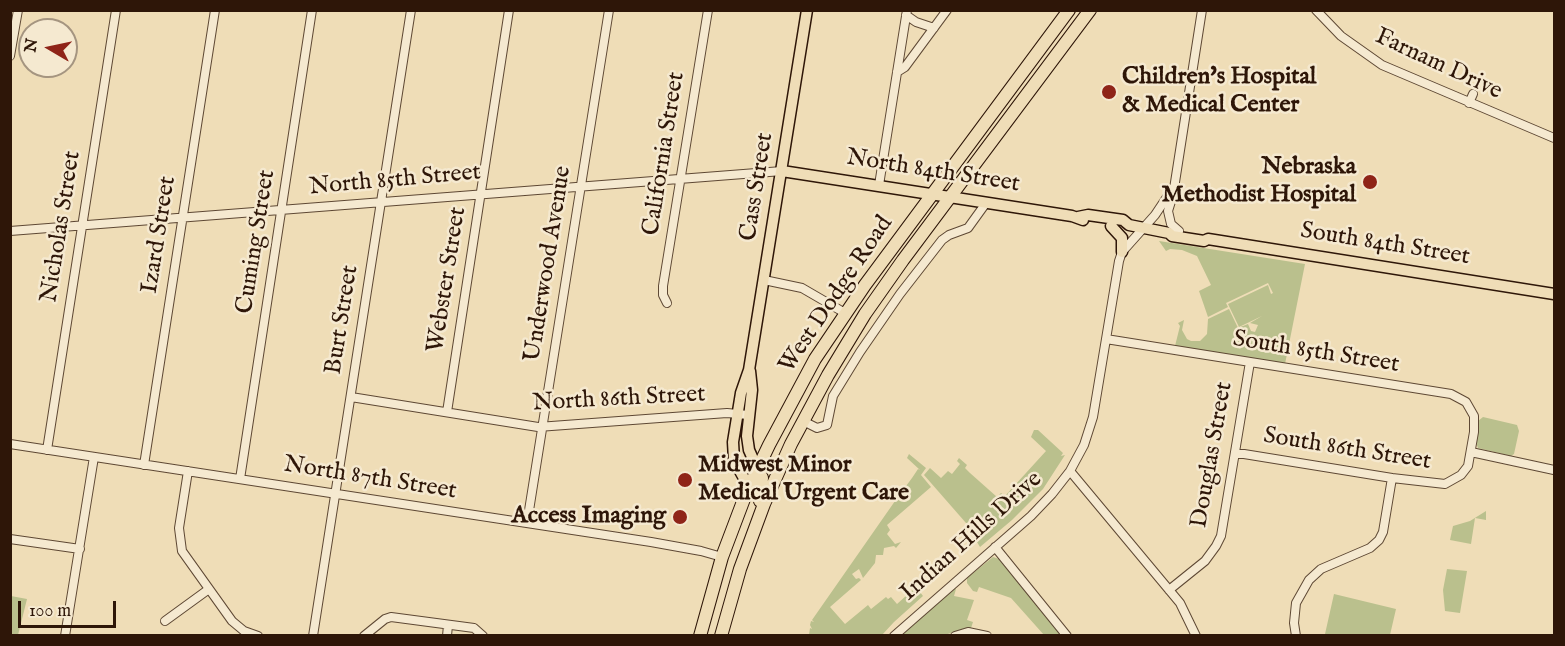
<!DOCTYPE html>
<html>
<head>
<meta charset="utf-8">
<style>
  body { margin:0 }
  #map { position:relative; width:1565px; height:646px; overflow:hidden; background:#efddb7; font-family:"IM FELL English",serif }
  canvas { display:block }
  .frame { position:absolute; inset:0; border:12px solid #2e1608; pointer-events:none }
  .north { position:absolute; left:18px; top:18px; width:60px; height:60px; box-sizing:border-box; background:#f5e9d0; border:2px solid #a59580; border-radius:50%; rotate:279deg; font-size:16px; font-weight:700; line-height:24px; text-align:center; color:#2e1608 }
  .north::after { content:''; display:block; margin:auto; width:21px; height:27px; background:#8f2418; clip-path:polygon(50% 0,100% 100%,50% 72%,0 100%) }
  .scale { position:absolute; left:18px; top:601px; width:98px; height:27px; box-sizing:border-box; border:3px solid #2e1608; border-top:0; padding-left:8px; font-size:18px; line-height:21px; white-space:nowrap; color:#2e1608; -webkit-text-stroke:4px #f5e9d0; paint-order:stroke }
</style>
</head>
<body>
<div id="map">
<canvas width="1565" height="646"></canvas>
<div class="frame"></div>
<div class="north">N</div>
<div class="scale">100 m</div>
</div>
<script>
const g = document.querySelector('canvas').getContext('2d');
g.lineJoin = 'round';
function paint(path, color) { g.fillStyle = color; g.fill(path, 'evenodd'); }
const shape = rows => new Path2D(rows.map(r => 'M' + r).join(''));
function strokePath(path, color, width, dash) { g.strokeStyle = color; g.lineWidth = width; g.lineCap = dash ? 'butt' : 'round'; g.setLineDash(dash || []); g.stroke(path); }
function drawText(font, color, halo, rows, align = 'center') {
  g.font = font + ' "IM FELL English",serif'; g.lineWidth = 5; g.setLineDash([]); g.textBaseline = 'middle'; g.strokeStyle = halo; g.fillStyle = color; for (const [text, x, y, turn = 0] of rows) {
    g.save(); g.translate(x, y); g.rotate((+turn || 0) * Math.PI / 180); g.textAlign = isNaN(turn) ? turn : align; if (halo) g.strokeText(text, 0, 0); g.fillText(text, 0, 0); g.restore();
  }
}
paint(shape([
  [1159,241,1305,264,1285,364,1175,346,1180,326,1178,323,1184,320,1182,330,1187,339,1191,341,1200,341,1207,334,1208,319,1229,309,1238,328,1248,324,1251,331,1255,332,1258,325,1250,323,1262,316,1239,327,1228,304,1268,285,1271,294,1273,293,1268,283,1226,303,1228,307,1208,317,1199,291,1211,285,1197,256,1182,250,1170,249,1166,251],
  [1483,417,1517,425,1519,431,1514,454,1511,456,1478,448,1476,443,1478,421],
  [1034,430,1038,430,1063,453,1061,456,1065,455,1043,489,1012,520,980,547,977,542,980,539,924,475,930,468,941,478,948,471,952,474,960,464,957,461,959,458,967,465,965,468,970,473,997,497,1001,493,1005,496,1046,451,1031,437],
  [909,454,926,468,921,475,931,487,887,525,890,530,887,534,895,544,901,542,896,548,894,546,884,548,883,555,876,555,875,563,863,578,859,569,852,574,856,579,859,578,861,580,830,607,845,624,868,605,871,609,886,597,888,599,891,597,897,604,916,587,923,596,894,622,882,635,809,635,810,628,812,629,810,625,811,621,814,622,812,620,902,491,905,493,903,490,912,478,918,469,920,470,907,458],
  [1486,511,1486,520,1475,518,1471,544,1450,540,1453,526,1470,521],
  [993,557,999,559,1061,635,1044,635,1011,598,979,587,977,592,973,591,967,583,967,578],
  [1447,569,1467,571,1460,613,1445,611,1443,590],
  [954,588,956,589,954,596,974,600,967,620,973,622,971,628,959,630,945,635,901,636],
  [1334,594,1396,609,1390,635,1325,634],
  [11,596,27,599,18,635,11,635]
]), '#bac08d');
const minor = shape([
  [1316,10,1341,36,1382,65,1554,138],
  [906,15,916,22,934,28],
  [10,56,18,10],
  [897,72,905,67,947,10],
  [1469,103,1473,94],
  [879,185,907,10],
  [10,231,782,171],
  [1179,231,1171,224,1168,211,1173,195,1202,10],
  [764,280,802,288,845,313],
  [667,303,663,295,663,286,708,10],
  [1106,339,1451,394,1466,402,1474,416,1474,432,1468,466,1461,475,1445,484,1392,478,1244,454,1235,454],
  [351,397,538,427,727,413,748,415],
  [447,412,509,10],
  [803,421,817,428,827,425,833,396,860,352,900,294,942,240,949,235,968,228,986,203],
  [10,444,651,542,701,551,722,557],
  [47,450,116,10],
  [1471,452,1554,470],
  [144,465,215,10],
  [188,471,179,528,182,551,232,621,244,631,258,636],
  [1070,471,1180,603,1196,636],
  [240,479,312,10],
  [527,523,609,10],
  [10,539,80,549],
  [995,547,1067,636],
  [1169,590,1205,561,1216,546,1221,536,1250,362],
  [165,621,209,589],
  [65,636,94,457],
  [313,636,411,10],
  [364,636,385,619,391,617,474,628,483,636],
  [447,636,448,625],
  [894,636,1031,516,1052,494,1070,471,1084,445,1093,417,1119,261,1122,252,1155,215,1173,188],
  [955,636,968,632,987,636],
  [1296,636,1294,623,1296,603,1309,580,1321,569,1370,548,1379,540,1383,532,1392,478]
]);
const major = shape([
  [782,171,1072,216,1083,220],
  [1078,217,1088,215,1123,220,1129,225,1169,233,1172,236,1204,241,1208,239,1554,294],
  [1111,226,1122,238,1122,252],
  [750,371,752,390,747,436,749,450,757,468],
  [747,491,746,482,734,460,733,442,741,393,749,370,807,10]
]);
const highway = shape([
  [757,468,762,478,760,501],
  [700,636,722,557,747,491,769,445,815,359,865,285,1069,10],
  [721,636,740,569,764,504,791,444,828,375,865,314,903,260,1090,10]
]);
strokePath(minor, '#5e4834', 10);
strokePath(major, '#2e1608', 13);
strokePath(highway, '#2e1608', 14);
strokePath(minor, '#f5e9d0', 8);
strokePath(major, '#efddb7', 10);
strokePath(highway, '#efddb7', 12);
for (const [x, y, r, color] of [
  [1109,92,8,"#8f2418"],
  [1370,182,8,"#8f2418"],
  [685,480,8,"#8f2418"],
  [680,517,8,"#8f2418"]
]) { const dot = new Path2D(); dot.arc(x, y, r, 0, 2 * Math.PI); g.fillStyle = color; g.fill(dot); strokePath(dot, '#f5e9d0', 2); }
drawText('24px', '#2e1608', '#f5e9d0', [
  ["Farnam Drive",1438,65,25],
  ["California Street",665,154,-81],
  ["North 84th Street",933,172,9],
  ["North 85th Street",395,181,-5],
  ["Cass Street",758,187,-81],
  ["Nicholas Street",62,227,-81],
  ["Izard Street",160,235,-81],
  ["Cuming Street",257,242,-81],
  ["South 84th Street",1385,245,9],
  ["Underwood Avenue",549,264,-81],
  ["Webster Street",448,280,-81],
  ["West Dodge Road",837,295,-56],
  ["Burt Street",343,320,-81],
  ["South 85th Street",1316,353,9],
  ["North 86th Street",619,400,-3],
  ["South 86th Street",1347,450,9],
  ["Douglas Street",1213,455,-80],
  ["North 87th Street",370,479,9],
  ["Indian Hills Drive",972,537,-42]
]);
drawText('bold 24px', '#2e1608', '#f5e9d0', [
  ["Children's Hospital",1122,78],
  ["& Medical Center",1122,106],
  ["Nebraska",1356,168,"right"],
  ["Methodist Hospital",1356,196,"right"],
  ["Midwest Minor",698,466],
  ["Medical Urgent Care",698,494],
  ["Access Imaging",666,517,"right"]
], 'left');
</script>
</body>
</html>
